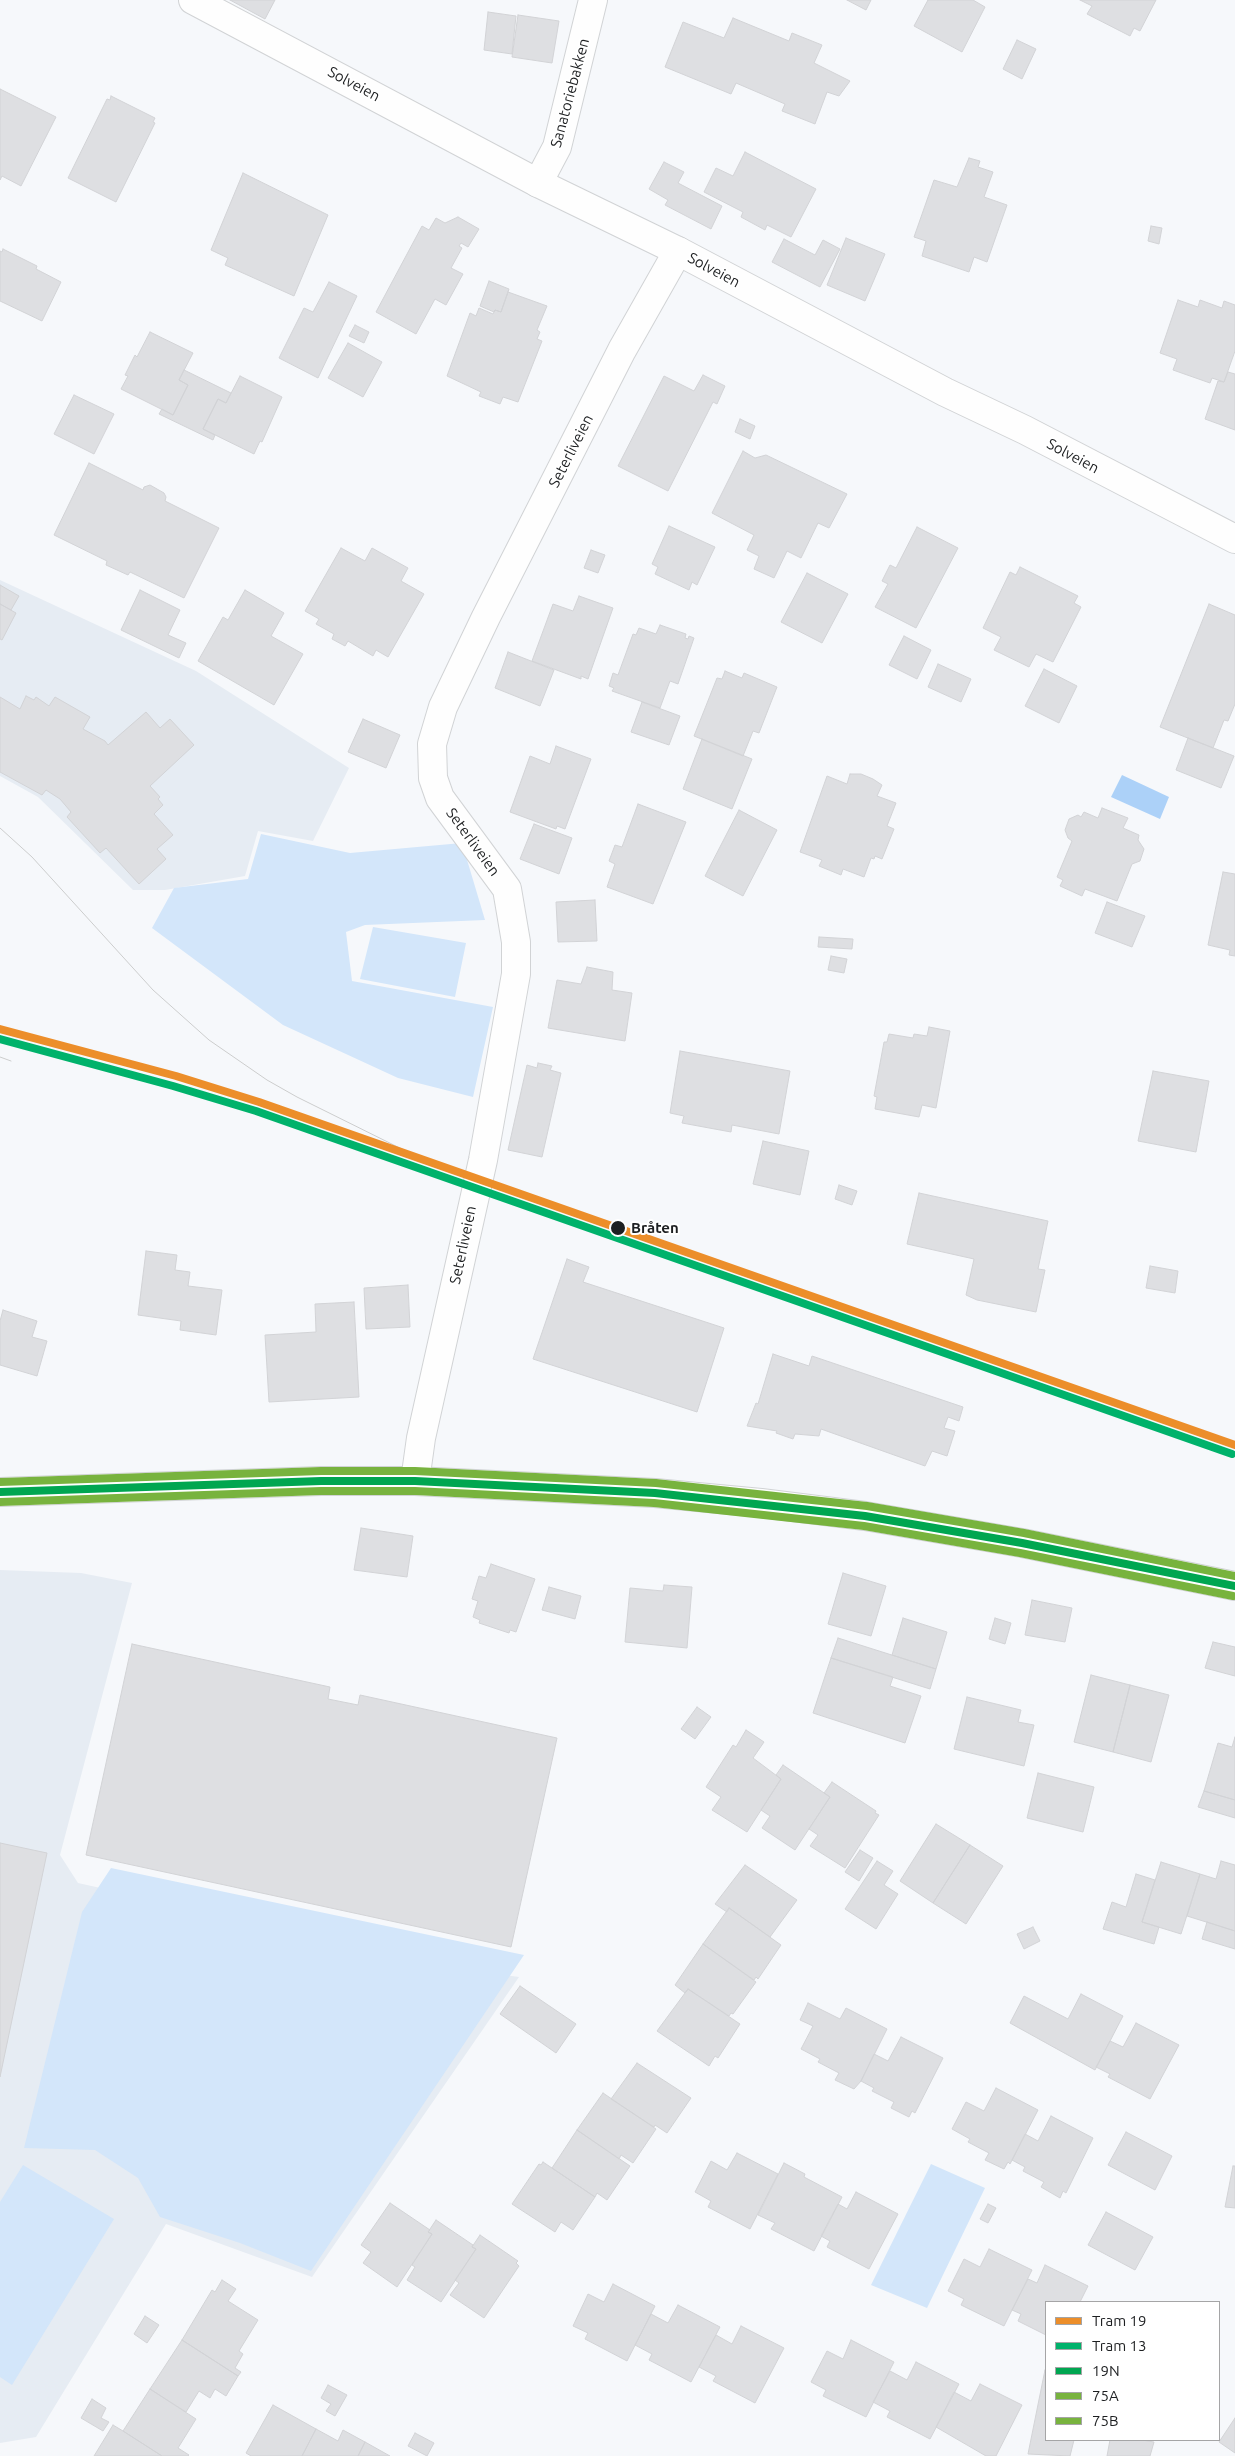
<!DOCTYPE html>
<html>
<head>
<meta charset="utf-8">
<style>
  body { margin:0 }
  #map { position:relative; width:1235px; height:2456px; overflow:hidden; background:#f6f8fb; font-family:Ubuntu,sans-serif }
  canvas { display:block }
  .legend { position:absolute; left:1045px; top:2301px; width:175px; height:140px; box-sizing:border-box; background:#fff; border:1px solid #a5a5a6; margin:0; padding:6px 9px; list-style:none; font-size:15px; color:#1d1f21 }
  .legend li { display:flex; align-items:center; gap:10px; height:25px }
  .legend b { width:25px; border:1px solid #a5a5a6 }
</style>
</head>
<body>
<div id="map">
<canvas width="1235" height="2456"></canvas>
<ul class="legend">
<li><b style="height:6px;background:#ec8e2a"></b>Tram 19</li>
<li><b style="height:6px;background:#00b26b"></b>Tram 13</li>
<li><b style="height:6px;background:#00a651"></b>19N</li>
<li><b style="height:6px;background:#78b33e"></b>75A</li>
<li><b style="height:6px;background:#78b33e"></b>75B</li>
</ul>
</div>
<script>
const g = document.querySelector('canvas').getContext('2d');
g.lineJoin = 'round';
function paint(path, color) { g.fillStyle = color; g.fill(path, 'evenodd'); }
const shape = rows => new Path2D(rows.map(r => 'M' + r).join(''));
function strokePath(path, color, width, dash) { g.strokeStyle = color; g.lineWidth = width; g.lineCap = dash ? 'butt' : 'round'; g.setLineDash(dash || []); g.stroke(path); }
function drawText(font, color, halo, rows, align = 'center') {
  g.font = font + ' Ubuntu,sans-serif'; g.lineWidth = 4; g.setLineDash([]); g.textBaseline = 'middle'; g.strokeStyle = halo; g.fillStyle = color; for (const [text, x, y, turn = 0] of rows) {
    g.save(); g.translate(x, y); g.rotate((+turn || 0) * Math.PI / 180); g.textAlign = isNaN(turn) ? turn : align; if (halo) g.strokeText(text, 0, 0); g.fillText(text, 0, 0); g.restore();
  }
}
paint(shape([
  [0,580,196,671,349,768,313,841,258,831,245,876,165,890,133,890,38,797,0,776],
  [0,1570,81,1573,132,1583,60,1855,78,1883,469,1970,519,1977,312,2277,166,2224,36,2437,0,2443]
]), '#e6ecf3');
paint(shape([
  [261,834,350,853,462,843,485,920,365,925,346,932,352,981,493,1007,473,1097,398,1078,283,1025,152,928,174,888,248,879],
  [373,927,466,943,455,997,360,979],
  [111,1868,524,1955,311,2271,240,2243,160,2217,138,2178,95,2150,24,2148,82,1912],
  [931,2164,985,2188,927,2308,871,2285],
  [23,2165,114,2219,12,2385,0,2377,0,2202]
]), '#d3e6fa');
paint(shape([
  [1122,775,1169,797,1160,819,1111,797]
]), '#acd1f8');
const building = shape([
  [230,0,275,0,265,19,230,0],
  [847,0,871,0,866,10,847,0],
  [928,0,973,0,985,7,962,52,914,26,928,0],
  [1080,0,1156,0,1140,31,1134,28,1130,36,1087,14,1092,6,1080,0],
  [488,12,516,16,512,54,484,50,488,12],
  [518,15,559,21,552,63,512,57,518,15],
  [733,18,789,41,792,33,822,45,814,63,850,81,839,96,827,92,815,124,782,111,785,104,736,83,731,94,665,67,683,22,724,38,733,18],
  [1017,40,1036,49,1022,79,1003,69,1017,40],
  [0,89,56,117,21,186,2,176,0,180,0,89],
  [111,96,155,118,153,122,155,123,116,202,68,178,107,99,110,100,111,96],
  [745,152,816,189,791,237,767,225,765,230,741,217,743,212,704,192,716,168,733,176,745,152],
  [969,158,980,161,978,167,993,172,984,197,1007,205,987,262,974,257,969,272,922,256,926,241,914,237,934,180,957,187,969,158],
  [664,162,684,172,678,183,722,206,711,229,665,205,668,200,649,189,664,162],
  [243,173,328,215,294,296,225,265,228,258,211,250,243,173],
  [458,217,479,229,468,247,461,243,459,246,462,248,451,268,463,274,446,305,435,299,416,334,376,312,422,226,429,230,436,218,445,223,458,217],
  [1151,226,1162,228,1159,244,1148,241,1151,226],
  [846,238,885,254,865,301,827,285,846,238],
  [784,239,815,255,823,240,840,249,820,287,772,262,784,239],
  [3,249,37,266,36,269,61,282,42,321,0,301,0,251,2,252,3,249],
  [489,281,509,289,501,312,495,310,494,312,480,306,489,281],
  [329,282,357,296,318,378,279,358,304,308,313,312,329,282],
  [508,292,547,306,537,330,540,332,537,339,542,341,518,402,503,397,500,404,479,396,481,392,447,376,470,313,476,316,479,308,493,314,495,310,501,312,508,292],
  [1178,300,1198,307,1200,300,1222,308,1224,301,1235,305,1235,351,1224,382,1212,378,1210,383,1173,370,1177,359,1160,353,1178,300],
  [355,325,369,332,364,343,349,336,355,325],
  [150,332,193,353,179,380,188,385,173,415,121,389,128,376,125,375,135,355,137,357,150,332],
  [348,343,382,362,363,397,328,378,348,343],
  [184,370,231,393,226,403,218,399,203,429,215,435,213,440,159,414,162,409,173,415,188,385,179,380,184,370],
  [1228,372,1235,374,1235,430,1205,419,1218,381,1224,382,1228,372],
  [703,375,725,386,717,404,713,402,668,491,618,466,664,376,694,391,703,375],
  [240,376,282,397,262,442,260,441,254,454,203,429,218,399,226,403,240,376],
  [74,395,114,414,94,454,54,434,74,395],
  [740,419,755,426,750,439,735,432,740,419],
  [743,451,755,458,766,455,847,494,829,528,818,523,801,558,787,551,774,578,754,569,759,556,747,550,754,535,712,513,743,451],
  [89,463,143,490,144,487,150,485,164,493,166,497,165,501,219,528,184,598,130,572,128,575,106,565,107,561,54,535,89,463],
  [669,526,715,547,697,585,692,582,689,590,655,574,658,567,652,564,669,526],
  [917,527,958,548,916,628,875,607,888,584,882,581,890,565,896,568,917,527],
  [341,548,365,561,372,548,408,568,401,581,424,594,388,657,376,650,373,656,348,641,345,646,332,639,334,634,316,624,319,619,305,611,341,548],
  [591,550,605,555,598,573,584,568,591,550],
  [1020,567,1078,596,1074,603,1081,607,1053,662,1036,654,1029,667,994,650,1001,637,983,628,1010,572,1016,575,1020,567],
  [807,573,848,594,822,643,781,622,807,573],
  [0,585,19,596,11,610,0,604,0,585],
  [140,590,180,610,168,635,186,643,179,658,121,630,140,590],
  [245,590,284,613,271,636,303,654,274,705,198,661,223,617,228,620,245,590],
  [579,596,613,608,588,679,581,676,581,679,532,661,553,604,573,611,579,596],
  [0,604,16,613,2,640,0,639,0,604],
  [1209,604,1235,615,1235,704,1228,721,1224,720,1213,748,1160,727,1209,604],
  [660,625,686,634,685,638,688,639,689,636,694,638,678,684,670,681,660,708,612,691,614,688,609,686,613,673,618,675,633,634,636,635,639,628,656,634,660,625],
  [904,636,931,650,917,679,889,665,904,636],
  [508,652,554,670,540,706,495,688,508,652],
  [938,664,971,679,961,702,928,687,938,664],
  [1044,669,1077,686,1059,723,1025,706,1044,669],
  [725,671,742,678,744,673,777,687,759,733,753,731,743,756,694,736,717,678,722,679,725,671],
  [26,696,34,700,36,697,49,706,55,697,90,717,83,729,105,741,108,745,146,712,160,728,170,719,194,745,150,786,160,797,158,799,163,805,154,814,173,835,157,849,166,859,139,884,106,848,100,853,67,817,71,812,60,799,46,790,42,795,0,772,0,697,20,709,26,696],
  [642,702,680,716,669,745,631,732,642,702],
  [363,719,400,735,386,768,348,752,363,719],
  [1188,738,1234,756,1221,788,1176,770,1188,738],
  [702,739,752,759,732,809,683,789,702,739],
  [556,746,591,759,565,829,557,826,556,829,510,812,530,756,550,764,556,746],
  [850,774,861,774,873,779,882,785,877,796,896,803,887,826,894,829,882,859,875,856,874,859,871,858,864,877,843,869,841,875,819,866,822,860,800,852,827,776,847,784,850,774],
  [638,804,686,822,653,904,607,887,615,864,609,861,615,845,622,847,638,804],
  [1102,808,1128,818,1123,828,1139,835,1138,840,1144,849,1140,861,1132,864,1117,901,1085,889,1082,896,1060,886,1063,880,1057,877,1072,841,1068,838,1065,830,1069,819,1078,815,1081,817,1084,812,1098,818,1102,808],
  [739,810,777,830,743,896,705,876,739,810],
  [534,824,572,838,559,874,520,859,534,824],
  [1223,872,1235,874,1235,956,1229,955,1230,950,1208,945,1223,872],
  [595,900,597,941,558,942,556,902,595,900],
  [1107,902,1145,916,1132,947,1095,933,1107,902],
  [819,937,853,939,852,949,818,947,819,937],
  [831,956,847,959,844,973,828,970,831,956],
  [587,967,613,972,612,990,632,993,625,1041,548,1028,557,980,581,984,587,967],
  [929,1027,950,1031,936,1108,922,1105,919,1117,875,1109,877,1097,874,1096,884,1042,887,1042,889,1034,913,1038,914,1034,927,1036,929,1027],
  [680,1051,790,1071,779,1134,732,1125,731,1132,682,1123,684,1116,670,1113,680,1051],
  [538,1063,552,1066,550,1070,561,1073,542,1157,508,1150,527,1065,537,1068,538,1063],
  [1153,1071,1209,1081,1196,1152,1138,1141,1153,1071],
  [763,1141,809,1151,800,1195,753,1184,763,1141],
  [839,1185,857,1191,852,1205,835,1199,839,1185],
  [919,1193,1048,1221,1038,1269,1045,1270,1036,1312,977,1300,966,1295,974,1259,907,1244,919,1193],
  [146,1251,177,1255,175,1270,190,1272,188,1286,222,1290,216,1335,180,1330,181,1321,138,1315,146,1251],
  [567,1259,589,1267,583,1282,724,1328,697,1412,533,1359,567,1259],
  [1150,1266,1178,1271,1175,1293,1146,1288,1150,1266],
  [408,1285,410,1327,366,1329,364,1288,408,1285],
  [354,1302,359,1397,269,1402,265,1335,316,1332,315,1304,354,1302],
  [3,1310,37,1321,32,1337,47,1341,37,1376,0,1365,0,1321,3,1310],
  [773,1354,809,1366,812,1356,963,1407,959,1421,948,1417,944,1428,955,1431,947,1456,932,1451,925,1466,821,1429,819,1436,795,1434,793,1439,776,1433,777,1431,747,1426,756,1403,758,1404,773,1354],
  [361,1528,413,1536,407,1577,354,1570,361,1528],
  [491,1564,535,1579,516,1632,510,1630,509,1633,479,1623,480,1620,473,1617,478,1601,472,1599,479,1576,486,1578,491,1564],
  [843,1573,886,1586,871,1636,828,1624,843,1573],
  [664,1585,692,1587,687,1648,625,1642,630,1588,663,1591,664,1585],
  [549,1587,581,1596,575,1619,542,1610,549,1587],
  [1032,1600,1072,1608,1065,1642,1025,1635,1032,1600],
  [903,1618,947,1632,936,1669,892,1655,903,1618],
  [995,1618,1011,1623,1005,1644,989,1639,995,1618],
  [838,1638,936,1669,930,1689,831,1658,838,1638],
  [1213,1642,1235,1647,1235,1676,1205,1668,1213,1642],
  [132,1644,330,1687,328,1699,358,1705,360,1695,557,1738,511,1947,86,1855,132,1644],
  [831,1658,893,1677,890,1686,921,1696,905,1743,813,1713,831,1658],
  [1091,1675,1130,1685,1113,1752,1074,1742,1091,1675],
  [1130,1685,1169,1695,1151,1762,1113,1752,1130,1685],
  [967,1697,1021,1710,1018,1722,1034,1725,1024,1766,954,1749,967,1697],
  [697,1707,711,1717,695,1739,681,1729,697,1707],
  [746,1730,764,1742,753,1758,781,1779,747,1832,712,1810,721,1797,706,1787,733,1745,736,1747,746,1730],
  [1235,1737,1235,1800,1204,1791,1218,1743,1232,1747,1235,1737],
  [783,1765,830,1797,795,1850,762,1828,770,1816,761,1810,781,1779,776,1775,783,1765],
  [1038,1773,1094,1787,1083,1832,1027,1818,1038,1773],
  [832,1782,876,1811,875,1813,879,1815,845,1868,810,1846,818,1835,809,1829,830,1797,824,1793,832,1782],
  [1204,1791,1235,1800,1235,1818,1198,1807,1204,1791],
  [936,1824,970,1845,933,1903,900,1881,936,1824],
  [0,1843,47,1853,0,2077,0,1843],
  [970,1845,1003,1866,966,1924,933,1903,970,1845],
  [860,1850,873,1858,859,1881,845,1872,860,1850],
  [877,1861,893,1871,884,1885,898,1894,876,1929,845,1909,877,1861],
  [1221,1861,1235,1865,1235,1931,1187,1916,1200,1874,1216,1879,1221,1861],
  [1161,1862,1200,1874,1181,1934,1142,1922,1161,1862],
  [745,1865,797,1900,770,1937,729,1908,727,1912,715,1904,745,1865],
  [1136,1874,1155,1880,1142,1922,1159,1927,1154,1944,1103,1929,1112,1902,1126,1907,1136,1874],
  [729,1908,781,1945,758,1979,756,1977,754,1980,703,1944,729,1908],
  [1207,1922,1235,1931,1235,1949,1202,1939,1207,1922],
  [1033,1927,1040,1941,1024,1949,1017,1934,1033,1927],
  [703,1944,756,1982,733,2014,731,2013,729,2016,688,1989,685,1993,675,1985,703,1944],
  [520,1986,576,2024,556,2053,500,2014,520,1986],
  [688,1989,740,2024,718,2058,715,2056,709,2066,657,2031,688,1989],
  [1081,1994,1123,2016,1095,2070,1010,2023,1024,1996,1068,2019,1081,1994],
  [808,2003,840,2019,846,2008,887,2029,861,2081,854,2089,835,2080,839,2073,818,2062,820,2059,801,2049,813,2026,800,2020,808,2003],
  [1136,2023,1179,2045,1150,2099,1108,2077,1110,2074,1096,2067,1110,2041,1123,2047,1136,2023],
  [901,2037,943,2058,915,2113,912,2111,909,2117,891,2108,894,2102,872,2091,874,2088,861,2081,874,2054,888,2061,901,2037],
  [637,2063,691,2098,667,2133,655,2125,654,2127,611,2099,637,2063],
  [996,2088,1038,2110,1010,2164,1008,2162,1004,2169,985,2160,989,2153,968,2142,970,2139,952,2129,966,2102,984,2111,996,2088],
  [603,2093,656,2129,633,2163,621,2155,619,2159,577,2130,603,2093],
  [1051,2116,1093,2138,1066,2193,1063,2191,1060,2198,1041,2187,1044,2182,1023,2171,1025,2167,1012,2160,1025,2134,1038,2141,1051,2116],
  [577,2130,630,2166,607,2200,597,2193,595,2197,552,2168,577,2130],
  [1126,2132,1172,2156,1155,2190,1108,2165,1126,2132],
  [737,2153,778,2174,750,2229,708,2207,711,2201,695,2192,711,2161,727,2170,737,2153],
  [543,2162,595,2197,573,2230,561,2222,555,2232,512,2204,539,2164,541,2165,543,2162],
  [784,2163,805,2174,804,2177,842,2197,814,2251,771,2229,775,2223,758,2215,784,2163],
  [1233,2166,1235,2166,1235,2208,1225,2207,1233,2166],
  [856,2192,898,2214,869,2269,827,2247,830,2241,821,2236,838,2204,847,2209,856,2192],
  [390,2203,430,2230,428,2232,432,2234,397,2287,363,2263,371,2252,361,2245,390,2203],
  [988,2204,996,2208,988,2223,980,2219,988,2204],
  [1106,2212,1153,2237,1135,2270,1088,2245,1106,2212],
  [436,2220,473,2245,472,2247,476,2249,441,2302,407,2280,415,2267,412,2265,432,2234,428,2232,436,2220],
  [480,2235,518,2261,516,2263,519,2266,484,2318,450,2295,459,2283,455,2280,476,2249,472,2247,480,2235],
  [989,2249,1032,2270,1004,2326,961,2305,964,2299,948,2291,964,2259,980,2267,989,2249],
  [1045,2265,1088,2286,1080,2302,1046,2302,1046,2335,1018,2321,1021,2314,1012,2310,1028,2279,1037,2283,1045,2265],
  [222,2280,236,2289,228,2301,258,2320,239,2351,243,2354,235,2368,241,2372,238,2376,182,2340,212,2290,215,2292,222,2280],
  [613,2284,655,2306,627,2361,585,2339,588,2333,573,2326,588,2294,604,2302,613,2284],
  [678,2305,720,2327,691,2382,649,2360,652,2354,635,2345,651,2314,668,2323,678,2305],
  [145,2316,159,2325,147,2343,134,2334,145,2316],
  [741,2326,784,2348,755,2403,713,2381,716,2376,699,2367,716,2335,732,2344,741,2326],
  [182,2340,238,2376,226,2396,215,2389,210,2398,199,2391,186,2412,150,2389,182,2340],
  [851,2340,894,2362,866,2417,823,2396,826,2390,811,2382,827,2351,843,2359,851,2340],
  [916,2362,959,2384,930,2439,887,2417,890,2411,873,2402,890,2371,907,2380,916,2362],
  [1045,2370,1046,2440,1074,2440,1070,2456,1028,2454,1045,2370],
  [980,2384,1022,2405,996,2456,986,2456,936,2427,954,2392,971,2401,980,2384],
  [328,2385,347,2395,335,2416,326,2411,331,2404,321,2398,328,2385],
  [150,2389,196,2419,178,2448,189,2455,188,2456,162,2456,123,2431,150,2389],
  [92,2399,106,2408,101,2418,109,2422,103,2431,81,2418,92,2399],
  [273,2405,316,2429,302,2456,251,2456,246,2453,273,2405],
  [1235,2418,1235,2453,1219,2442,1235,2418],
  [113,2425,123,2431,162,2456,94,2456,113,2425],
  [316,2429,338,2441,343,2430,365,2442,358,2456,302,2456,316,2429],
  [415,2433,434,2443,427,2456,408,2446,415,2433],
  [1110,2440,1142,2440,1154,2442,1150,2456,1107,2456,1110,2440],
  [365,2442,390,2456,358,2456,365,2442]
]);
paint(building, '#dedfe2');
strokePath(building, '#d2d3d6', 1);
const street = shape([
  [538,183,557,147,593,0],
  [415,1481,421,1438,483,1160,516,974,516,942,507,889,440,798,433,778,432,744,443,707,486,617,622,350,678,251]
]);
const secondary = shape([
  [193,0,538,183,678,251,945,392,1025,430,1235,539],
  [0,1492,321,1481,415,1481,655,1493,761,1503,865,1516,1022,1543,1235,1586]
]);
strokePath(street, '#d1d3d5', 30);
strokePath(secondary, '#d1d3d5', 30);
strokePath(street, '#fefefe', 28);
strokePath(secondary, '#fefefe', 28);
strokePath(shape([
  [0,828,32,857,153,990,209,1040,267,1080,297,1097,428,1162],
  [0,1057,11,1061]
]), '#cccdcd', 1);
strokePath(shape([
  [0,1492,321,1481,415,1481,655,1493,865,1516,1022,1543,1235,1586]
]), '#00a651', 8);
strokePath(shape([
  [0,1502,321,1491,415,1491,654,1503,864,1526,1020,1553,1233,1596]
]), '#78b33e', 8);
strokePath(shape([
  [0,1482,321,1471,415,1471,656,1483,867,1506,1024,1533,1235,1576]
]), '#78b33e', 8);
strokePath(shape([
  [0,1029,176,1076,259,1102,1235,1445]
]), '#ec8e2a', 8);
strokePath(shape([
  [0,1039,173,1086,256,1111,1232,1454]
]), '#00b26b', 8);
for (const [x, y, r, color] of [
  [618,1228,8,"#1d1f21"]
]) { const dot = new Path2D(); dot.arc(x, y, r, 0, 2 * Math.PI); g.fillStyle = color; g.fill(dot); strokePath(dot, '#fff', 2); }
drawText('15px', '#1d1f21', '#fff', [
  ["Solveien",354,84,28],
  ["Sanatoriebakken",570,93,-75],
  ["Solveien",714,270,28],
  ["Seterliveien",571,451,-63],
  ["Solveien",1073,456,28],
  ["Seterliveien",473,842,54],
  ["Seterliveien",463,1245,-78]
]);
drawText('bold 15px', '#1d1f21', '#fff', [
  ["Bråten",631,1228]
], 'left');
</script>
</body>
</html>
